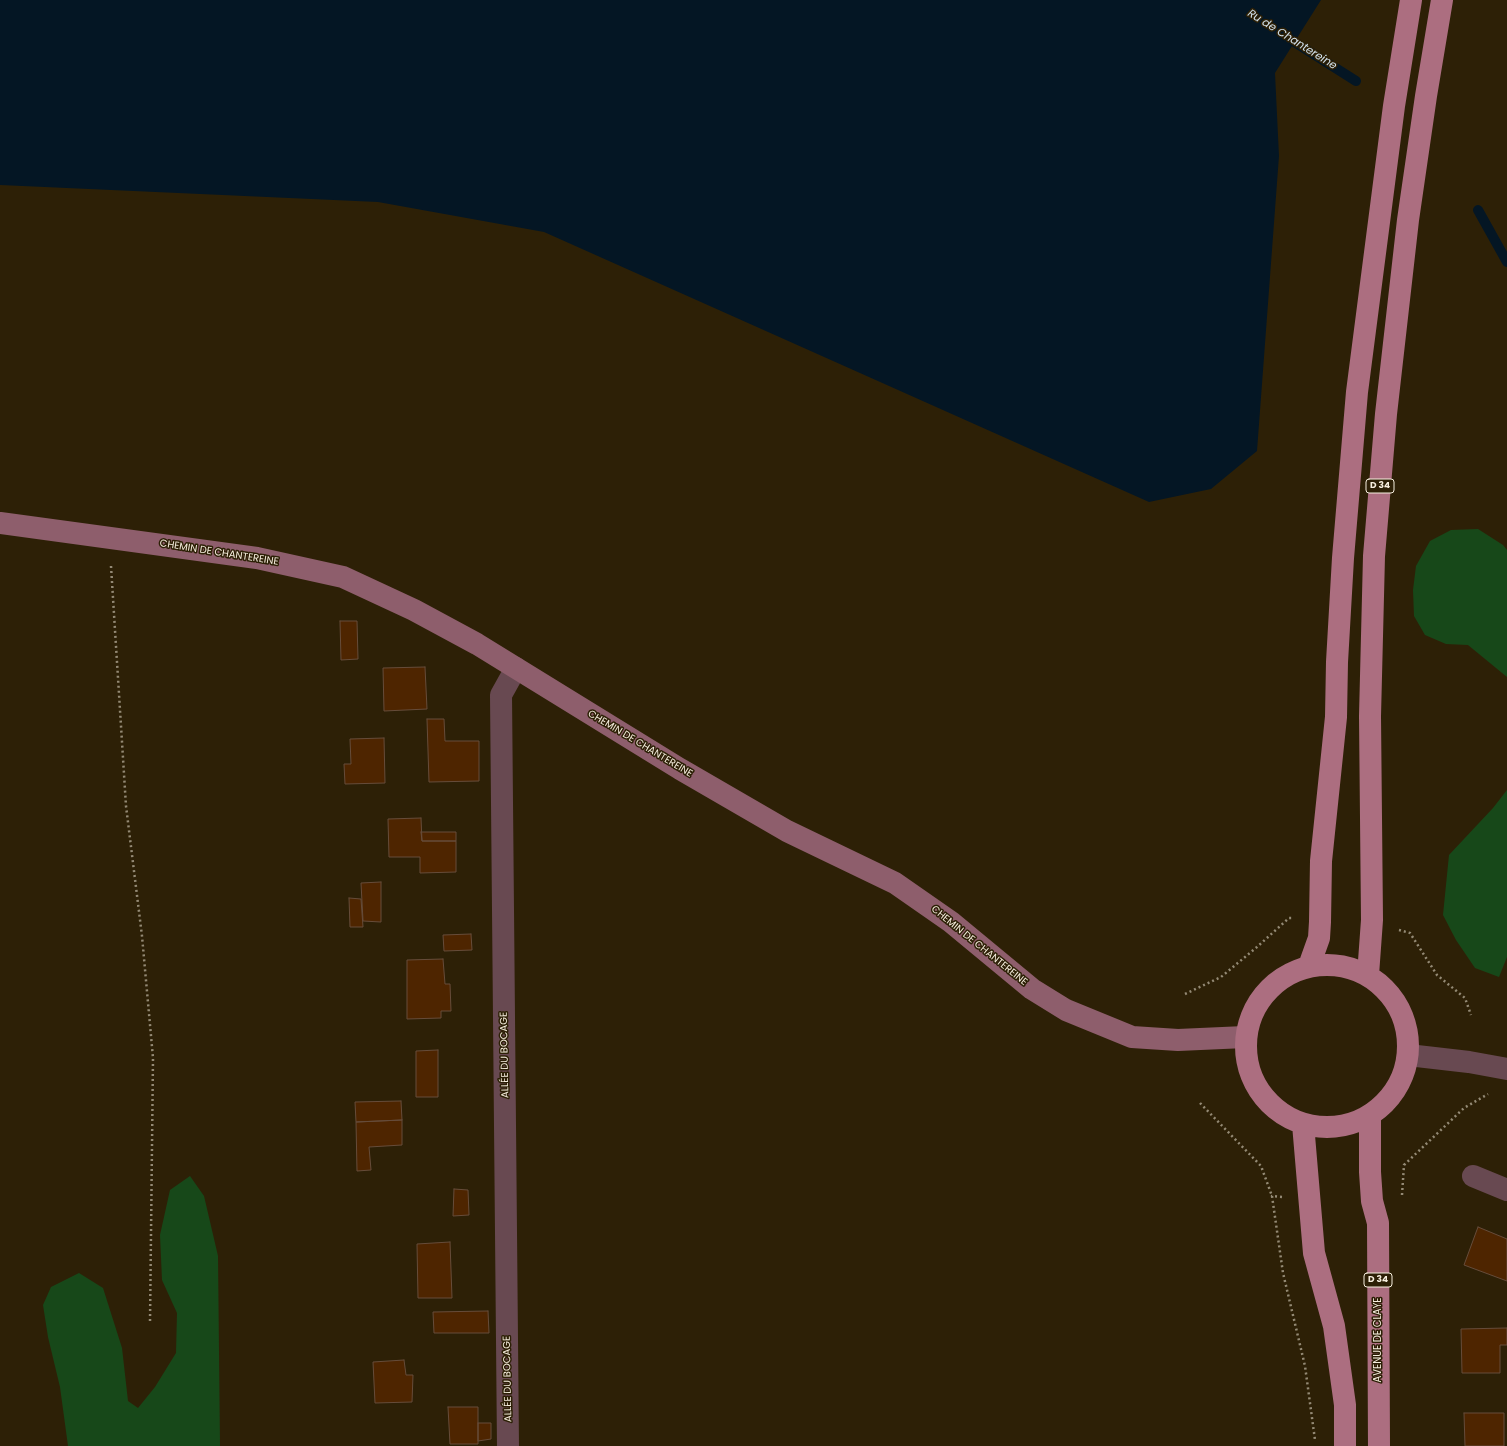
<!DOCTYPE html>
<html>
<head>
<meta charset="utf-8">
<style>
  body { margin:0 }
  canvas { display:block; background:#2d2006 }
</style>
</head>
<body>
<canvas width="1507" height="1446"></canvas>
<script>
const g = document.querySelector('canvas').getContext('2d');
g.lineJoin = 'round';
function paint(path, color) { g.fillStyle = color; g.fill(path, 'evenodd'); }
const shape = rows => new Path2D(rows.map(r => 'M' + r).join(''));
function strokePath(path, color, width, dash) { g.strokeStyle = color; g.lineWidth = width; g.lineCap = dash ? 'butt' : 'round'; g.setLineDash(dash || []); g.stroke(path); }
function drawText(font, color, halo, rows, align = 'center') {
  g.font = font + ' Poppins,sans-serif'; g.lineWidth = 3; g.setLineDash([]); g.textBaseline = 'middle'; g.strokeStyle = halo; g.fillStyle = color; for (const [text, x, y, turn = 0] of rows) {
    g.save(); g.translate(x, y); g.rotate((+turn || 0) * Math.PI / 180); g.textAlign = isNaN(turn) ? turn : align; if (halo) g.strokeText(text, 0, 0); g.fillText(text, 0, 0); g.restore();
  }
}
paint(shape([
  [1478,529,1503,545,1507,550,1507,677,1468,645,1446,644,1425,635,1414,616,1413,590,1416,566,1430,541,1451,530],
  [1507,790,1507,957,1499,977,1475,968,1456,940,1443,915,1449,855,1493,808],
  [190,1176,204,1196,218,1256,220,1446,68,1446,60,1387,48,1337,43,1305,51,1287,79,1273,103,1288,122,1348,128,1401,138,1408,155,1387,176,1353,177,1313,162,1280,160,1235,170,1190]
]), '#174819');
paint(shape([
  [0,0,1321,0,1275,73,1279,156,1257,451,1211,489,1149,502,544,232,378,202,0,185]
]), '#041624');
strokePath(shape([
  [1285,36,1356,81],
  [1478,210,1507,262]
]), '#041624', 10);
const building = shape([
  [340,621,357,621,358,659,341,660,340,621],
  [425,667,427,709,384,711,383,668,425,667],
  [427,719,444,719,445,741,479,741,479,781,429,782,427,719],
  [384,738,385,783,345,784,344,764,351,764,350,739,384,738],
  [421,818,422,841,456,841,456,872,420,873,420,857,389,857,388,819,421,818],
  [421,832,456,832,456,841,422,841,421,832],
  [381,882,381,922,363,921,361,883,381,882],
  [349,898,361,899,363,927,350,927,349,898],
  [471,934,472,950,444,951,443,935,471,934],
  [443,959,445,984,450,984,451,1011,441,1011,441,1018,407,1019,407,960,443,959],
  [438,1050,438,1097,416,1097,416,1051,438,1050],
  [401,1101,402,1120,356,1122,355,1102,401,1101],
  [402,1120,402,1145,369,1147,371,1170,357,1171,356,1122,402,1120],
  [454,1189,468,1190,469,1215,453,1216,454,1189],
  [1478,1227,1507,1239,1507,1281,1464,1265,1478,1227],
  [450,1242,452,1298,418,1298,417,1244,450,1242],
  [488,1311,489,1333,434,1333,433,1312,488,1311],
  [1507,1328,1507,1345,1500,1345,1500,1373,1462,1373,1461,1329,1507,1328],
  [404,1360,406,1375,413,1375,412,1402,375,1403,373,1362,404,1360],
  [448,1407,478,1407,478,1444,450,1444,448,1407],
  [1464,1413,1504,1413,1504,1446,1465,1446,1464,1413],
  [478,1423,491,1423,491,1439,478,1441,478,1423]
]);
paint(building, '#4e2500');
strokePath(building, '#664c3a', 1);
strokePath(shape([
  [111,566,126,806,142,936,153,1058,150,1323],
  [1399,930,1410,933,1437,975,1465,998,1471,1015],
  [1185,994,1221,977,1257,947,1289,918,1292,918],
  [1200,1103,1261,1166,1272,1196],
  [1402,1195,1404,1165,1464,1108,1488,1094],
  [1282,1197,1272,1196,1283,1273,1305,1366,1315,1440]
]), '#948a75', 2.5, [2, 3]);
strokePath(shape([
  [1408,1055,1469,1062,1507,1069],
  [1473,1176,1507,1190],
  [508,1446,501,695,516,668]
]), '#684951', 22);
strokePath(shape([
  [0,523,257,558,343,577,414,610,477,644,680,769,787,831,895,883,951,922,1032,989,1066,1010,1132,1037,1178,1040,1245,1037]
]), '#8e5e6c', 22);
strokePath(shape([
  '1246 1046a81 81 0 1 1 162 0a81 81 0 1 1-162 0Z',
  [1309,966,1319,938,1320,922,1321,861,1336,717,1337,662,1343,558,1357,392,1394,106,1411,0],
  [1368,975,1372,920,1370,716,1374,556,1386,414,1408,220,1426,96,1442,0],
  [1370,1115,1370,1172,1372,1201,1378,1223,1379,1446],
  [1303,1124,1314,1253,1334,1326,1345,1405,1345,1446]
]), '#ac6e80', 22);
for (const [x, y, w] of [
  [1380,486,28],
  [1378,1280,28]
]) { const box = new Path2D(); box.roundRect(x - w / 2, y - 7, w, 14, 3); g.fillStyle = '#2d2006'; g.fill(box); strokePath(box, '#f7efdf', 1); }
drawText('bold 9px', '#f7efdf', null, [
  ["D 34",1380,486],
  ["D 34",1378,1280]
]);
drawText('10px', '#f7efdf', '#2d2006', [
  ["CHEMIN DE CHANTEREINE",219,553,9],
  ["CHEMIN DE CHANTEREINE",640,744,31],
  ["CHEMIN DE CHANTEREINE",979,946,39],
  ["ALLÉE DU BOCAGE",505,1055,-91],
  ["AVENUE DE CLAYE",1378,1340,-90],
  ["ALLÉE DU BOCAGE",508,1379,-91]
]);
drawText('italic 11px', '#d4e4f1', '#2d2006', [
  ["Ru de Chantereine",1292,40,32]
]);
</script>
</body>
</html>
